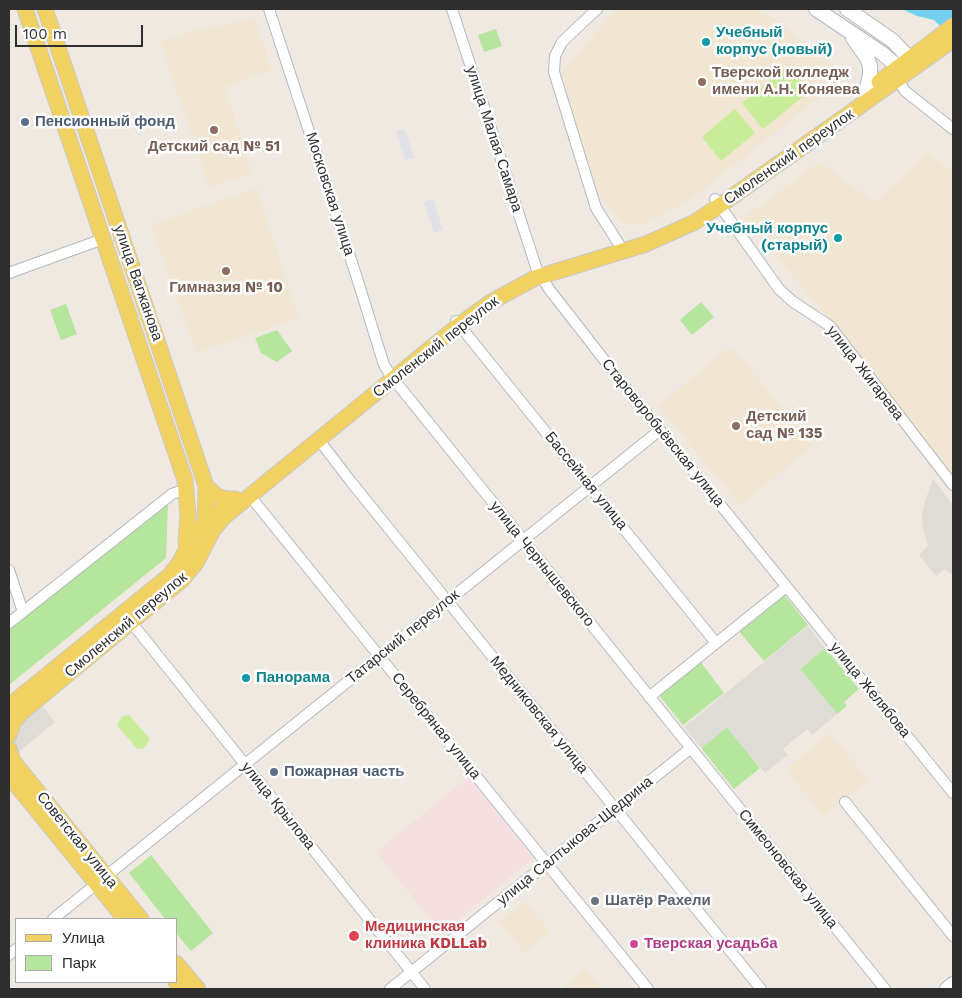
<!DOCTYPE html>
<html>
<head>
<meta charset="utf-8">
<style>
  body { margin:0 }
  #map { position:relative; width:962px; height:998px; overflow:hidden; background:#efe9e1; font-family:"Work Sans",sans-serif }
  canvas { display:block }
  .frame { position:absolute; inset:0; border:10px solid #2e2e2e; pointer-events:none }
  .legend { position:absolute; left:15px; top:918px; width:162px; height:65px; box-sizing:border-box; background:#fff; border:1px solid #ababab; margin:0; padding:6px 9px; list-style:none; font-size:15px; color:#2e2e2e }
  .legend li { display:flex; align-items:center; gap:10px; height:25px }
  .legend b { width:25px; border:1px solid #ababab }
  .scale { position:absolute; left:15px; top:25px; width:128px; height:22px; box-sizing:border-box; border:2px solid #2e2e2e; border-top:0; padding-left:6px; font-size:15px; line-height:18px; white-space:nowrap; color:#2e2e2e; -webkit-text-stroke:4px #fff; paint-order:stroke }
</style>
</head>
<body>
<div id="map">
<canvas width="962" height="998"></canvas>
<div class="frame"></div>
<ul class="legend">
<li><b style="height:6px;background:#f2d163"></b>Улица</li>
<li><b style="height:14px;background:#b6e59e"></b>Парк</li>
</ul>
<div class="scale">100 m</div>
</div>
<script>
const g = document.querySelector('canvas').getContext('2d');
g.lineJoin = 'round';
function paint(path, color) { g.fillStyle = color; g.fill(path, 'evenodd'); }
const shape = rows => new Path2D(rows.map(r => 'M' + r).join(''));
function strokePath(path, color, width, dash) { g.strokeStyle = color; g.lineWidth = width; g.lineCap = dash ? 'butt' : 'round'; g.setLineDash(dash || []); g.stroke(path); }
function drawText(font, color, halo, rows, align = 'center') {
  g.font = font + ' "Work Sans",sans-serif'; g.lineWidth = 5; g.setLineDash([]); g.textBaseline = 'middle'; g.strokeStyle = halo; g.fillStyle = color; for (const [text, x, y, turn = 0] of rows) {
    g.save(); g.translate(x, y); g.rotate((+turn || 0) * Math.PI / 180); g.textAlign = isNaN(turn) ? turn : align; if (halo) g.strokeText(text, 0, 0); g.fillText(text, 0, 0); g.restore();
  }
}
paint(shape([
  [405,129,414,158,405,160,396,131],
  [433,199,443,230,434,233,424,202]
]), '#e3e1e8');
paint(shape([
  [617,9,761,9,847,76,686,203,644,225,620,222,598,195,561,72],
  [254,17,272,70,225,87,252,174,209,187,160,41,217,24,219,28],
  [928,152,953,173,953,479,822,310,743,218,820,162,875,203],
  [257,188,299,318,196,353,151,225],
  [731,346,814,446,740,505,658,406],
  [830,733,868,780,823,816,786,769],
  [525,901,550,933,525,953,499,921],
  [585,969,601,989,560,989]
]), '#f0e6d1');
paint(shape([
  [469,777,534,858,442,933,376,852]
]), '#f5dfe0');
paint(shape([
  [496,29,502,46,484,52,478,35],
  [701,302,714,317,692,335,680,320],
  [66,304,77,334,61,340,50,310],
  [277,330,292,351,277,362,261,353,255,338],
  [168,502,166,558,9,685,9,630],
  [782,592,808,625,764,661,737,629],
  [825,648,859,689,844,702,847,706,837,714,800,669],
  [700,661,724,693,683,725,658,694],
  [727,727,760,768,734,789,701,748],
  [151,855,213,933,191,951,176,933,176,919,165,919,129,873]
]), '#b6e59e');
paint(shape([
  [788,65,810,91,763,129,742,103],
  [735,109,755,133,721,161,702,137],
  [129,715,150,739,144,748,137,749,117,725,122,716]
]), '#c9ec9a');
paint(shape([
  [933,479,953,505,953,575,945,569,936,576,919,555,928,546,923,528,922,515,924,504],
  [808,626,825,648,800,669,837,714,812,735,807,729,783,749,788,755,765,773,727,727,701,748,684,727],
  [24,684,55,722,9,760,9,696]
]), '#dfdcd8');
paint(shape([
  [902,9,953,9,953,39,934,20,917,16]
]), '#75cff0');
const street = shape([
  [269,9,357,278,384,365,391,376,885,989],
  [452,9,537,270],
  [597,9,562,42,555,56,554,72,596,208,624,252],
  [898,80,905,91,953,129],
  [715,199,779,289,792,301,830,326,953,485],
  [9,273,103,239],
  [541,276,549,289,623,384,953,793],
  [456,321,716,643],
  [319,440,352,483,761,989],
  [250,496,648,989],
  [9,570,23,612],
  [131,622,425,989],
  [9,623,172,494,186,489],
  [649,697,786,587],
  [845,802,953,936],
  [53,919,660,430],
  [9,955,16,949],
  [390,989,691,748]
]);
const secondary = shape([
  [816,9,883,54,898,67,913,68,909,58,893,41,847,9],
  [853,38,867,58,870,66,870,75,866,92],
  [947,989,953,984]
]);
const primary = shape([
  [25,9,185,480,188,514,186,543],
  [45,9,202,474,206,486,205,527],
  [879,82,953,26],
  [206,486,217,496,226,499,235,499],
  [9,706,170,575,180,562,195,532,222,509],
  [9,735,13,723,21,713,183,579,196,563,213,530,224,517,459,325,491,302,535,278,646,244,695,222,719,206,953,40],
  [9,749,13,761,141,919],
  [9,776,125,919],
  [176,963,198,989],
  [176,982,182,989]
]);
strokePath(street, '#b4b7c1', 12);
strokePath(secondary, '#b4b7c1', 16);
strokePath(primary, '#c9c9c9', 17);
strokePath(street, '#fff', 10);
strokePath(secondary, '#fff', 14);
strokePath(primary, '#f2d163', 15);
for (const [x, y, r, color] of [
  [706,42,5,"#0f9aa8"],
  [702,82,5,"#8d6e63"],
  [25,122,5,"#5c6f8a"],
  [214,130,5,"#8d6e63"],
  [838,238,5,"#0f9aa8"],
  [226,271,5,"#8d6e63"],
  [736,426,5,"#8d6e63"],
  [246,678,5,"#0f9aa8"],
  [274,772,5,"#5c6f8a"],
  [595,901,5,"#6b7280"],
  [354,936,6,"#e0444e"],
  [634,944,5,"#d1479c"]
]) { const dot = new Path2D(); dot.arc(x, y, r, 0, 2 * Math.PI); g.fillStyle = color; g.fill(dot); strokePath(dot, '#fff', 2); }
drawText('bold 15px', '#0d838f', '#fff', [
  ["Учебный",716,33],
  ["корпус (новый)",716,50],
  ["Учебный корпус",828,229,"right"],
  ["(старый)",828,246,"right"],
  ["Панорама",256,678]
], 'left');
drawText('bold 15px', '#785e54', '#fff', [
  ["Тверской колледж",712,73],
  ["имени А.Н. Коняева",712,90],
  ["Детский сад № 51",214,147,"center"],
  ["Гимназия № 10",226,288,"center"],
  ["Детский",746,417],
  ["сад № 135",746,434]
], 'left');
drawText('bold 15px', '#4e5e75', '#fff', [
  ["Пенсионный фонд",35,122],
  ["Пожарная часть",284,772]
], 'left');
drawText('15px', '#2e2e2e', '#fff', [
  ["улица Малая Самара",494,139,72],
  ["Смоленский переулок",789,157,-35],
  ["Московская улица",330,194,72],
  ["улица Вагжанова",138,283,71],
  ["Смоленский переулок",436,347,-38],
  ["улица Жигарева",865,373,52],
  ["Староворобьёвская улица",663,433,51],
  ["Бассейная улица",586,481,51],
  ["улица Чернышевского",542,564,51],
  ["Смоленский переулок",126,625,-40],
  ["Татарский переулок",403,637,-39],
  ["улица Желябова",870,690,51],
  ["Медниковская улица",539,715,51],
  ["Серебряная улица",436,726,51],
  ["улица Крылова",278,806,51],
  ["Советская улица",77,840,51],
  ["улица Салтыкова-Щедрина",575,841,-39],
  ["Симеоновская улица",788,869,51]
]);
drawText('bold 15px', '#5b616d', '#fff', [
  ["Шатёр Рахели",605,901]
], 'left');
drawText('bold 15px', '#be3a42', '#fff', [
  ["Медицинская",365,927],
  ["клиника KDLLab",365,944]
], 'left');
drawText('bold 15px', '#b23c85', '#fff', [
  ["Тверская усадьба",644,944]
], 'left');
</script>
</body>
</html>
